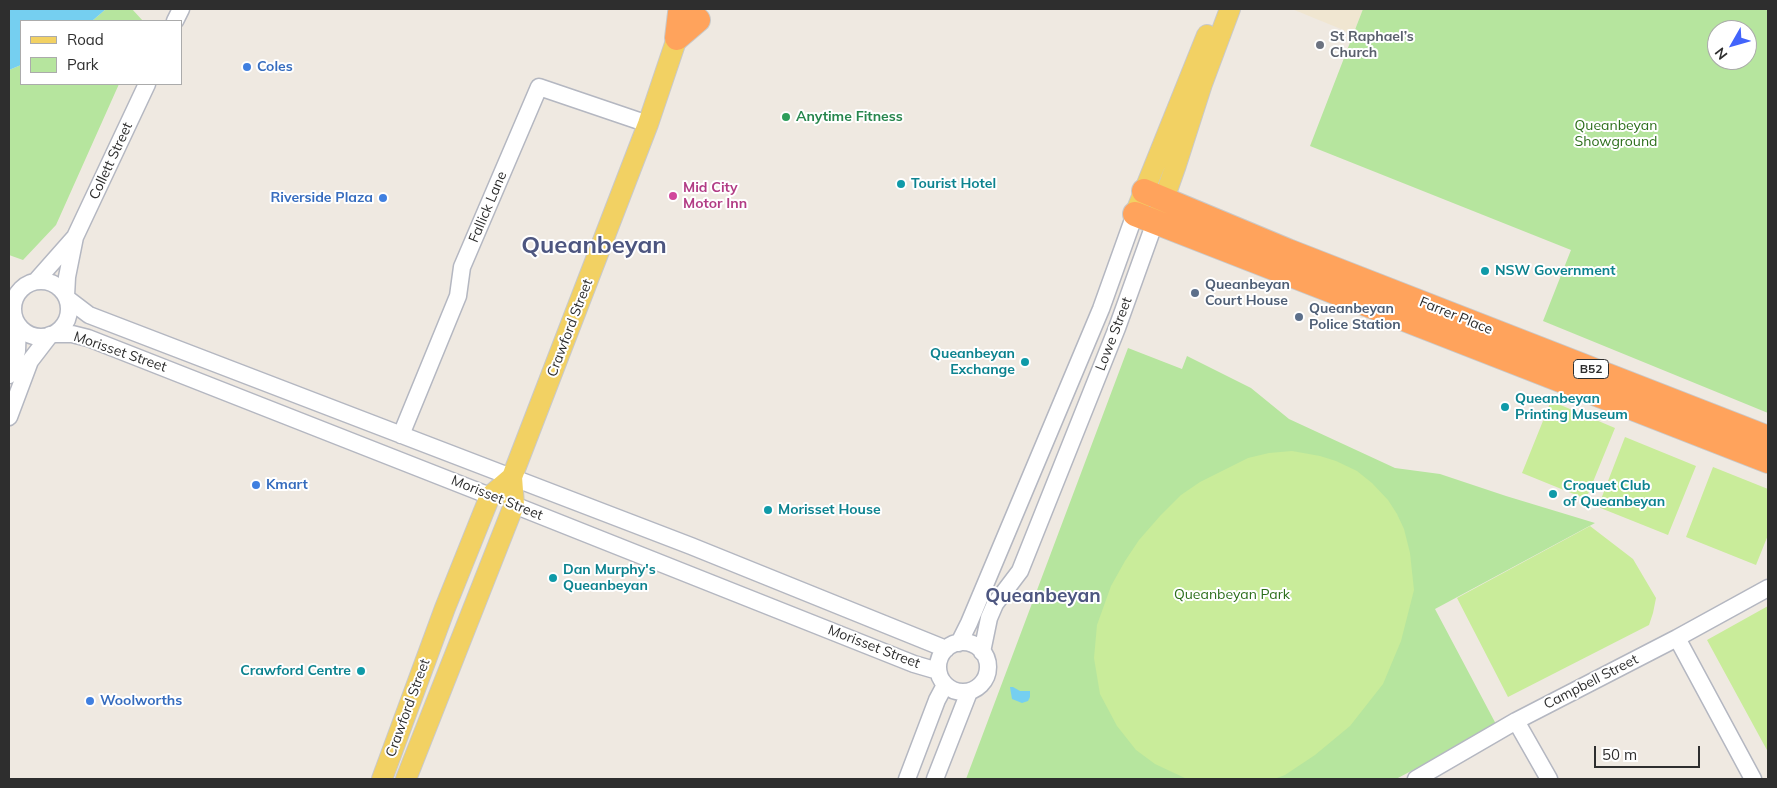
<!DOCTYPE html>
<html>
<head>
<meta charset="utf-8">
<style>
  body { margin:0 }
  #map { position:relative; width:1777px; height:788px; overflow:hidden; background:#efe9e1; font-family:Mulish,sans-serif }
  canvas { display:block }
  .frame { position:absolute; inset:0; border:10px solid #2e2e2e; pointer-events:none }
  .legend { position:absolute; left:20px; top:20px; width:162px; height:65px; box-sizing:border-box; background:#fff; border:1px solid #ababab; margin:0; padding:6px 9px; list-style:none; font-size:15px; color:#2e2e2e }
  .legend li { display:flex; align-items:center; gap:10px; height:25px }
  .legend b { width:25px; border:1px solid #ababab }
  .north { position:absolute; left:1707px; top:20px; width:50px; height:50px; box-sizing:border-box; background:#fff; border:1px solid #ababab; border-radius:50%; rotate:232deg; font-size:14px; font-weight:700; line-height:20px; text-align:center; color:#2e2e2e }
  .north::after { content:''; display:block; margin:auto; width:18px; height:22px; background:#4264fb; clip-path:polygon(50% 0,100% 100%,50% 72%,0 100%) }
  .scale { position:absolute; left:1594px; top:746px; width:106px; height:22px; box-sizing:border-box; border:2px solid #2e2e2e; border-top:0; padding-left:6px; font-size:15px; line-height:18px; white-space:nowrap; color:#2e2e2e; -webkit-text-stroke:4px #fff; paint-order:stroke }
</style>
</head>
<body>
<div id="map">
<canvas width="1777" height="788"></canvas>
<div class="frame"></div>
<ul class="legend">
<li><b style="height:6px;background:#f2d163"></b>Road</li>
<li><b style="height:14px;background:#b6e59e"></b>Park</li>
</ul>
<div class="north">N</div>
<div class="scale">50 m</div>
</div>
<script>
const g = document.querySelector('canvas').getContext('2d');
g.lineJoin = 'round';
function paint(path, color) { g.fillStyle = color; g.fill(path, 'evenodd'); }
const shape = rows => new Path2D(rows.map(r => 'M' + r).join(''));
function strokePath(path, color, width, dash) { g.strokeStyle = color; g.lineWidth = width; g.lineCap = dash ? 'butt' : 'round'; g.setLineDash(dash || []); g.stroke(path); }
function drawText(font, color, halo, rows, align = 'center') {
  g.font = font + ' Mulish,sans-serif'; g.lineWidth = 4; g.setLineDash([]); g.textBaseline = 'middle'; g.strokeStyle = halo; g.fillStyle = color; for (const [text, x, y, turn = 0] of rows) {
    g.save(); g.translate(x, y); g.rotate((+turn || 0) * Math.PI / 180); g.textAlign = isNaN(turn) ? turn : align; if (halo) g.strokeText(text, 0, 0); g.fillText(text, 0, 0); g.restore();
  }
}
paint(shape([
  [1292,9,1363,9,1353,34]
]), '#f0e6d1');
paint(shape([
  [106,9,132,9,143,21,92,21],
  [1363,9,1768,9,1768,413,1543,321,1571,250,1310,146],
  [1717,30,1747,30,1747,60,1717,60],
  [21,65,21,84,119,84,56,225,23,260,9,255,9,70],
  [1128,348,1182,369,1187,356,1251,388,1289,419,1395,468,1440,474,1506,496,1595,523,1435,609,1497,726,1396,779,966,779]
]), '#b6e59e');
paint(shape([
  [1551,401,1615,428,1586,499,1522,473],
  [1625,437,1696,466,1668,535,1598,507],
  [1292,451,1320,456,1336,461,1357,471,1372,483,1388,500,1397,514,1404,529,1410,553,1414,590,1401,641,1383,684,1350,726,1315,755,1285,775,1274,779,1187,779,1155,764,1136,750,1117,726,1100,694,1094,658,1097,625,1111,586,1125,561,1139,540,1160,516,1181,495,1200,482,1248,458,1269,453],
  [1713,467,1768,489,1768,535,1756,565,1686,537],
  [1590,526,1633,559,1656,598,1653,613,1649,625,1508,697,1457,598],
  [1768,606,1768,752,1707,640]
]), '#c9ec9a');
paint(shape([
  [9,9,106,9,92,21,21,21,21,65,9,70],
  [1010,687,1013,687,1020,691,1030,691,1030,697,1028,701,1022,703,1012,699]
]), '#75cff0');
const minor = shape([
  [175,21,181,9],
  '13 309a28 28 0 1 1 56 0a28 28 0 1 1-56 0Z',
  [36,281,74,238],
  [66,296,67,277,75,237,147,84],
  [68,299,89,315,691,546,946,649],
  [54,334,72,334,88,338,490,496],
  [9,375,17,351,18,325],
  [9,417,30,361,50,335],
  [401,435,458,296,462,267,539,87,648,124],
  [514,505,914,664,938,671],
  [1677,638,1753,779],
  '938 667a25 25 0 1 1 50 0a25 25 0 1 1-50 0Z',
  [959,643,969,623,1101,309,1135,214],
  [982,652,989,618,995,604,1020,571,1117,328,1155,222],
  [1516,721,1549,779],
  [907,779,937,700,945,685],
  [935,779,969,692],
  [1416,779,1516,721,1677,638,1768,588]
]);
const major = shape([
  [1159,213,1176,165,1202,84,1230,9],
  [1135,214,1207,35],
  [382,779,445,608,490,496,512,477],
  [406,779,514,505,512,477,648,124,677,38]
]);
const highway = shape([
  [680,13,698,20,677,38,680,13],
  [1144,191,1288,251,1768,438],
  [1135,214,1768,461]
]);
strokePath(minor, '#b4b7c1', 19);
strokePath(major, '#c9c9c9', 22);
strokePath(highway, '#c9c9c9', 26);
strokePath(minor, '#fff', 16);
strokePath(major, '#f2d163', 20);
strokePath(highway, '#ffa35c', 24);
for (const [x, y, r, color] of [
  [1320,45,5,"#6b7280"],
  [247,67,5,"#3f7fe0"],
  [786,117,5,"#2e9e5b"],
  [901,184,5,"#0f9aa8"],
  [673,196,5,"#d1479c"],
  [383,198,5,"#3f7fe0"],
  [1485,271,5,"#0f9aa8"],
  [1195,293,5,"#5c6f8a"],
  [1299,317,5,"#5c6f8a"],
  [1025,362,5,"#0f9aa8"],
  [1505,407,5,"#0f9aa8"],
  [256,485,5,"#3f7fe0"],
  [1553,494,5,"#0f9aa8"],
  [768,510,5,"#0f9aa8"],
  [553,578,5,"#0f9aa8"],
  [361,671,5,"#0f9aa8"],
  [90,701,5,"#3f7fe0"]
]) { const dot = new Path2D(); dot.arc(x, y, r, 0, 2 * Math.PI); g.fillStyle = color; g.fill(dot); strokePath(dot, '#fff', 2); }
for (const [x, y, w] of [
  [1591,369,35]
]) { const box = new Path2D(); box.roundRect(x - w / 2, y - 9.5, w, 19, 4); g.fillStyle = '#fff'; g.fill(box); strokePath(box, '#2e2e2e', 1); }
drawText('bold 12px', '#2e2e2e', null, [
  ["B52",1591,369]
]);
drawText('bold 14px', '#5b616d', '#fff', [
  ["St Raphael’s",1330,37],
  ["Church",1330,53]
], 'left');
drawText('bold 14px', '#366cbe', '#fff', [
  ["Coles",257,67],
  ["Riverside Plaza",373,198,"right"],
  ["Kmart",266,485],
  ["Woolworths",100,701]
], 'left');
drawText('bold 14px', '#27864d', '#fff', [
  ["Anytime Fitness",796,117]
], 'left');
drawText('14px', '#2c6e1b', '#fff', [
  ["Queanbeyan",1616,126],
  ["Showground",1616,142],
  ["Queanbeyan Park",1232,595]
]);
drawText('14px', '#2e2e2e', '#fff', [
  ["Collett Street",111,161,-65],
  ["Fallick Lane",488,207,-67],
  ["Farrer Place",1456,316,22],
  ["Crawford Street",570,328,-69],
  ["Lowe Street",1114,334,-69],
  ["Morisset Street",120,352,19],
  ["Morisset Street",497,498,22],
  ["Morisset Street",874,647,21],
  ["Campbell Street",1591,682,-27],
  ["Crawford Street",408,708,-70]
]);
drawText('bold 14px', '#0d838f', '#fff', [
  ["Tourist Hotel",911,184],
  ["NSW Government",1495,271],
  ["Queanbeyan",1015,354,"right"],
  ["Exchange",1015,370,"right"],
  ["Queanbeyan",1515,399],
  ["Printing Museum",1515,415],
  ["Croquet Club",1563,486],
  ["of Queanbeyan",1563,502],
  ["Morisset House",778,510],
  ["Dan Murphy's",563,570],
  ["Queanbeyan",563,586],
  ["Crawford Centre",351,671,"right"]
], 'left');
drawText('bold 14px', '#b23c85', '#fff', [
  ["Mid City",683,188],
  ["Motor Inn",683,204]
], 'left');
drawText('bold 14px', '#4e5e75', '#fff', [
  ["Queanbeyan",1205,285],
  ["Court House",1205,301],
  ["Queanbeyan",1309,309],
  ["Police Station",1309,325]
], 'left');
drawText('bold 19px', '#4d5680', '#fff', [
  ["Queanbeyan",1043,596]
]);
drawText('bold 24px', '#4d5680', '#fff', [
  ["Queanbeyan",594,246]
]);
</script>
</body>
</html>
